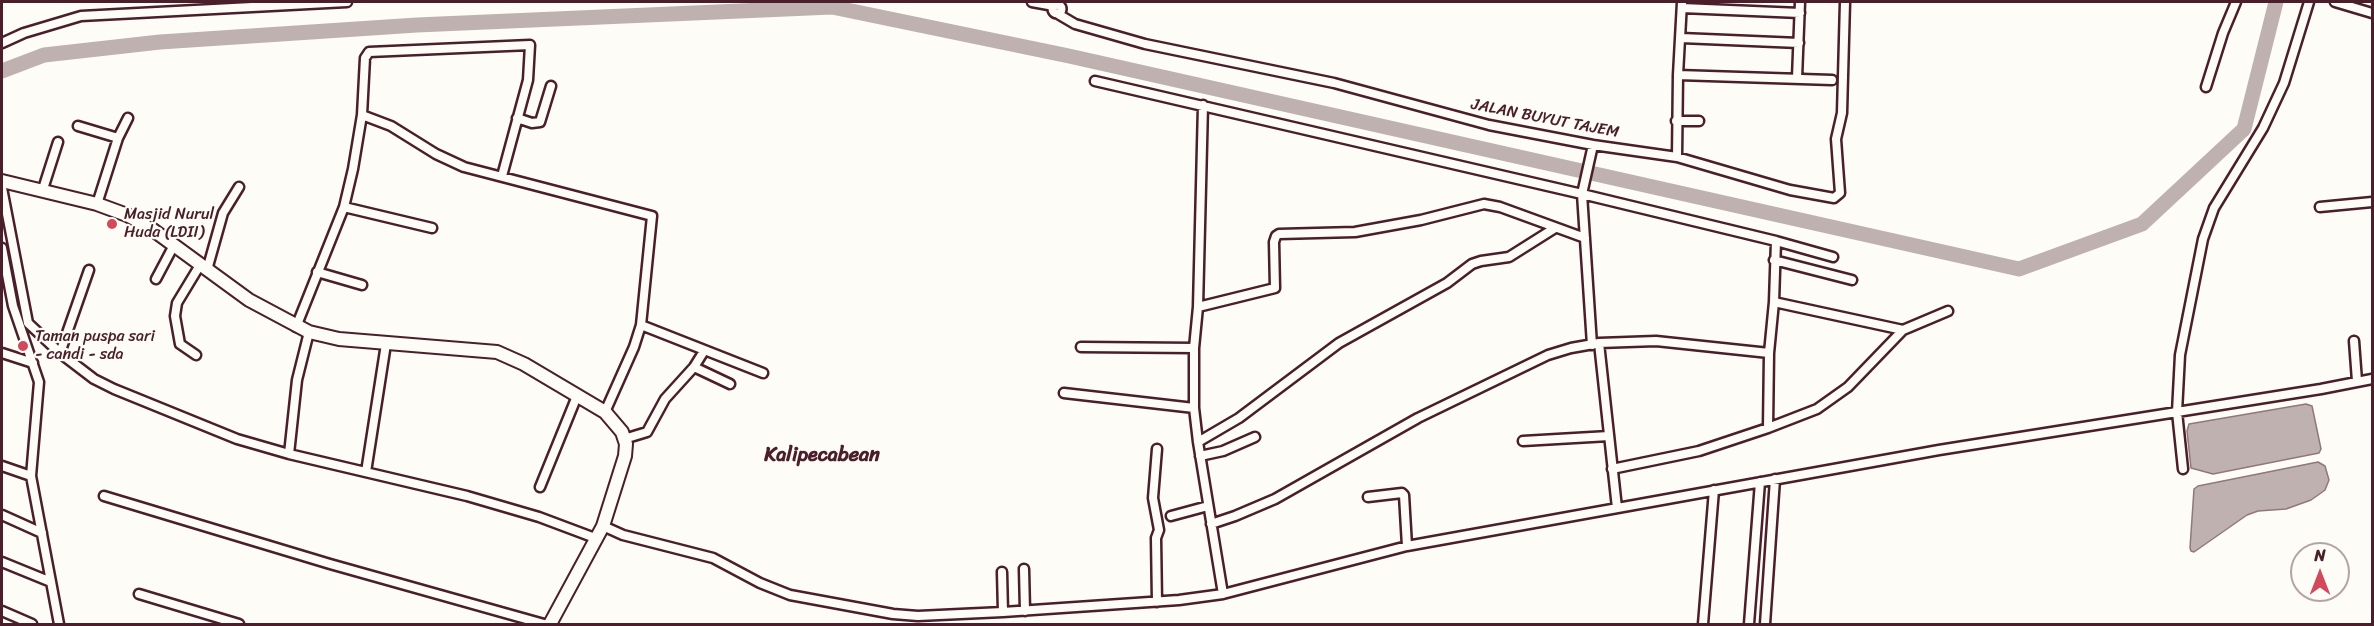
<!DOCTYPE html>
<html>
<head>
<meta charset="utf-8">
<style>
  body { margin:0 }
  #map { position:relative; width:2374px; height:626px; overflow:hidden; background:#fdfcf7; font-family:Sriracha,sans-serif }
  canvas { display:block }
  .frame { position:absolute; inset:0; border:3px solid #4a1f2b; pointer-events:none }
  .north { position:absolute; left:2290px; top:542px; width:60px; height:60px; box-sizing:border-box; background:#fdfcf7; border:2px solid #b5a4a5; border-radius:50%; rotate:0deg; font-size:16px; font-weight:700; line-height:24px; text-align:center; color:#4a1f2b }
  .north::after { content:''; display:block; margin:auto; width:21px; height:27px; background:#d1495b; clip-path:polygon(50% 0,100% 100%,50% 72%,0 100%) }
</style>
</head>
<body>
<div id="map">
<canvas width="2374" height="626"></canvas>
<div class="frame"></div>
<div class="north">N</div>
</div>
<script>
const g = document.querySelector('canvas').getContext('2d');
g.lineJoin = 'round';
function paint(path, color) { g.fillStyle = color; g.fill(path, 'evenodd'); }
const shape = rows => new Path2D(rows.map(r => 'M' + r).join(''));
function strokePath(path, color, width, dash) { g.strokeStyle = color; g.lineWidth = width; g.lineCap = dash ? 'butt' : 'round'; g.setLineDash(dash || []); g.stroke(path); }
function drawText(font, color, halo, rows, align = 'center') {
  g.font = font + ' Sriracha,sans-serif'; g.lineWidth = 4.5; g.setLineDash([]); g.textBaseline = 'middle'; g.strokeStyle = halo; g.fillStyle = color; for (const [text, x, y, turn = 0] of rows) {
    g.save(); g.translate(x, y); g.rotate((+turn || 0) * Math.PI / 180); g.textAlign = isNaN(turn) ? turn : align; if (halo) g.strokeText(text, 0, 0); g.fillText(text, 0, 0); g.restore();
  }
}
const water = shape([
  [2306,404,2312,406,2321,449,2319,453,2213,474,2191,468,2187,431,2189,424,2306,404],
  [2318,462,2325,466,2329,480,2325,490,2321,493,2311,500,2286,509,2258,511,2247,515,2194,552,2191,551,2190,548,2194,489,2198,486,2318,462]
]);
paint(water, '#c0b1b1');
strokePath(water, '#91777b', 1.5);
strokePath(shape([
  [2,71,44,55,160,42,417,25,832,7,1069,56,2019,269,2142,224,2244,129,2276,2]
]), '#c0b1b1', 15);
const street = shape([
  [1032,2,1054,6],
  [2335,2,2372,13],
  '1052.5 9a4.5 4.5 0 1 1 9 0a4.5 4.5 0 1 1-9 0Z',
  [1682,8,1800,13],
  [1058,14,1075,24,1145,44,1334,83,1489,125,1593,145,1677,157,1790,190,1834,198,1840,193,1836,139,1842,113,1845,2],
  [1681,38,1799,43],
  [2,43,24,33,81,16,347,2],
  [1678,75,1832,80],
  [1797,78,1800,2],
  [1095,81,1582,194,1592,345],
  [2206,87,2223,33,2236,2],
  [1203,105,1198,307,1194,348,1194,408,1198,442,1223,594],
  [362,115,391,126,436,154,464,167,652,216,641,325],
  [517,118,532,123,540,122,551,86],
  [1676,121,1699,121],
  [78,126,118,138],
  [1593,145,1582,194,1776,241,1833,257],
  [1677,157,1678,75,1682,2],
  [2,188,28,323,60,353,94,379,114,389,237,439,289,454,467,496,539,517,595,538],
  [43,189,58,142],
  [97,204,118,138,128,118],
  [344,207,432,228],
  [2320,207,2372,202],
  [2,248,13,306,39,382,31,476,59,624],
  [1774,260,1852,280],
  [207,270,223,213,239,187],
  [317,272,362,285],
  [156,279,174,245],
  [1774,302,1903,330],
  [1198,307,1275,288,1274,242,1276,236,1279,234,1355,232,1421,220,1484,204,1500,207,1585,238],
  [296,327,344,207,353,169,362,115,365,58,369,52,530,45,528,80,502,176],
  [2354,341,2357,381],
  [1599,343,1617,508],
  [1081,347,1194,348],
  [2,353,33,363],
  [60,353,89,270],
  [1769,353,1774,302,1776,241],
  [196,355,180,344,175,316,177,303,200,265],
  [694,367,730,384],
  [1064,393,1194,408],
  [605,412,634,347,641,325,763,373],
  [624,439,647,432,665,399,694,367,704,351],
  [1523,441,1609,436],
  [1198,442,1239,418,1339,343,1447,283,1472,264,1481,261,1509,257,1555,228],
  [289,454,297,380,309,332],
  [1200,456,1223,451,1255,437],
  [2,466,31,476],
  [1612,469,1699,451,1768,428,1817,409,1848,387,1903,330,1948,311],
  [2183,469,2177,412,2180,355,2203,239,2214,208,2263,128,2284,83,2309,2],
  [366,472,386,344],
  [540,487,577,396],
  [104,496,330,564,544,624],
  [1368,497,1402,493,1404,495,1407,546],
  [2,515,42,533],
  [1171,516,1208,506],
  [1211,524,1235,516,1275,499,1418,418,1548,355,1571,348,1599,343,1656,341,1769,353,1768,428],
  [603,526,623,535,713,558,760,583,790,595,893,614,918,616,1003,612,1179,600,1223,594,1407,546,1939,450,2321,389,2372,379],
  [2,562,51,582],
  [1024,569,1025,611],
  [1002,572,1003,612],
  [139,594,239,624],
  [1157,602,1156,538,1159,530,1153,498,1157,449],
  [2,611,32,624],
  [1703,624,1714,490],
  [1749,624,1760,482],
  [1765,624,1775,479]
]);
const secondary = shape([
  [2,181,97,204,127,215,149,227,249,300,309,332,339,339,497,352,524,364,605,412,622,432,626,444,625,456,603,526,550,624]
]);
strokePath(street, '#4a1f2b', 13);
strokePath(secondary, '#4a1f2b', 16);
strokePath(street, '#fdfcf7', 8);
strokePath(secondary, '#fdfcf7', 12);
for (const [x, y, r, color] of [
  [112,224,6,"#d1495b"],
  [23,346,6,"#d1495b"]
]) { const dot = new Path2D(); dot.arc(x, y, r, 0, 2 * Math.PI); g.fillStyle = color; g.fill(dot); strokePath(dot, '#fdfcf7', 2); }
drawText('16px', '#4a1f2b', '#fdfcf7', [
  ["JALAN BUYUT TAJEM",1545,119,11]
]);
drawText('16px', '#4a1f2b', '#fdfcf7', [
  ["Masjid Nurul",124,215],
  ["Huda (LDII)",124,233],
  ["Taman puspa sari",35,337],
  ["- candi - sda",35,355]
], 'left');
drawText('bold 20px', '#4a1f2b', '#fdfcf7', [
  ["Kalipecabean",822,456]
]);
</script>
</body>
</html>
